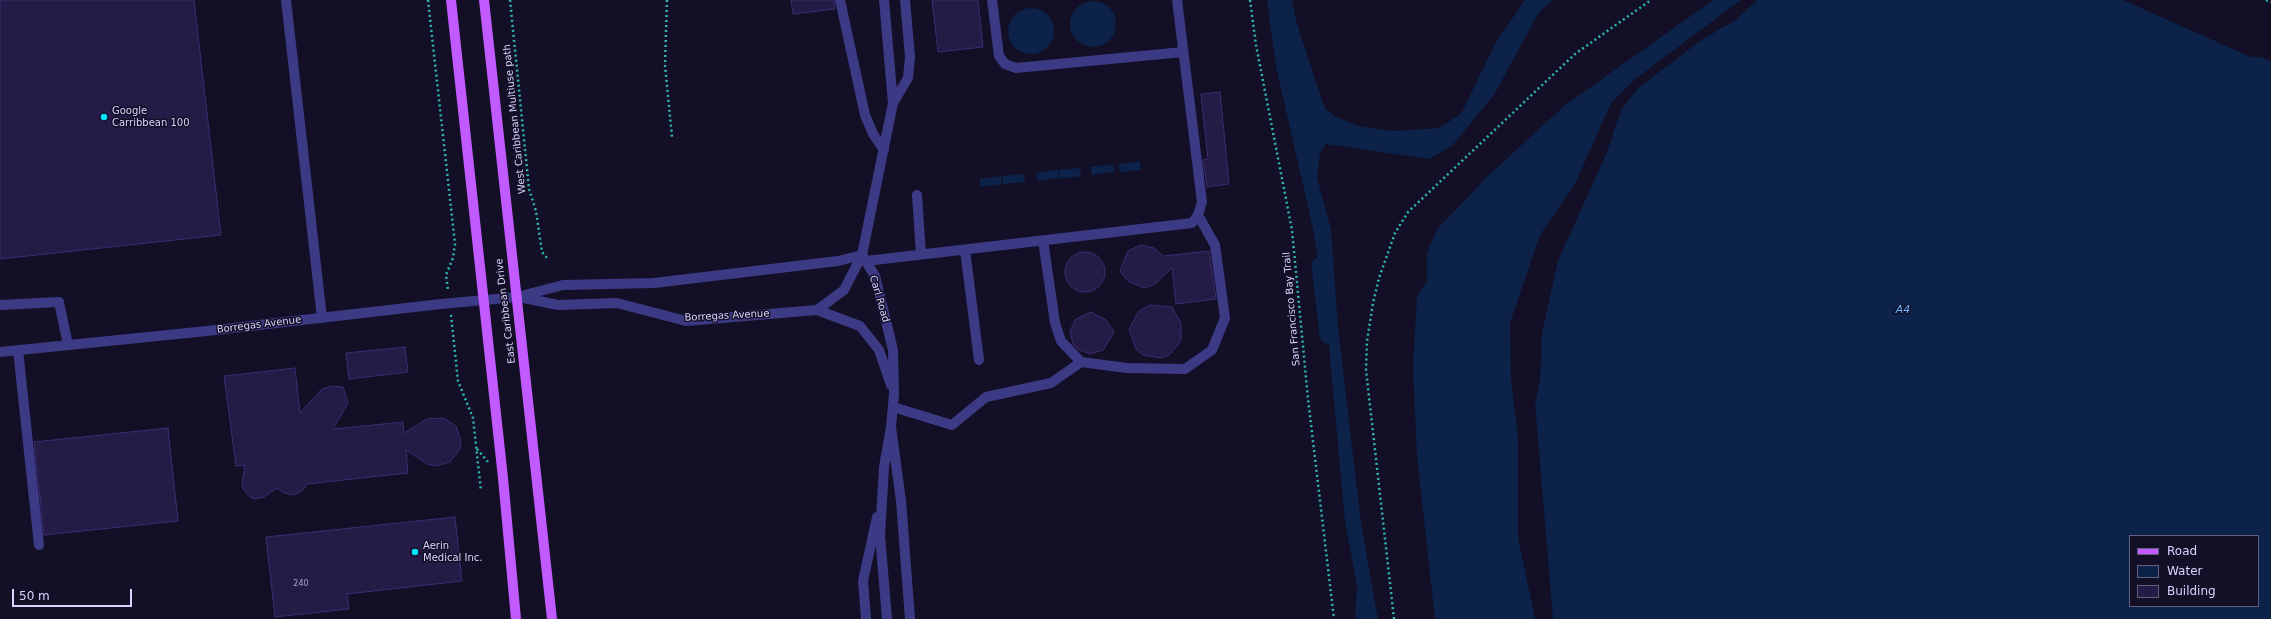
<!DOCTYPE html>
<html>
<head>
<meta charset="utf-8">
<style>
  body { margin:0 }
  #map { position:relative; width:2271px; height:619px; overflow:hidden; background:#130f26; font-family:"DejaVu Sans",sans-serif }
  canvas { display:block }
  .legend { position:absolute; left:2129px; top:535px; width:130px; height:72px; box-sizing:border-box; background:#130f26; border:1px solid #625e7d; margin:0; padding:5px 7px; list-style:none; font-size:12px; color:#d9d4ff }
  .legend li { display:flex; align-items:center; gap:8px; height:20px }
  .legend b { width:20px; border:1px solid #625e7d }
  .scale { position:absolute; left:12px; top:589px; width:120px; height:18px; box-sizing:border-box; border:2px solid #d9d4ff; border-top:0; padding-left:5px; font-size:12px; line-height:14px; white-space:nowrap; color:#d9d4ff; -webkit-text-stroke:3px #130f26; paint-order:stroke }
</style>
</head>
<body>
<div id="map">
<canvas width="2271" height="619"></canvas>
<ul class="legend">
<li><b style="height:5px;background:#c25bff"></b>Road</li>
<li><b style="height:11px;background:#0c2248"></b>Water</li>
<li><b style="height:11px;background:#241b47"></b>Building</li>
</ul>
<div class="scale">50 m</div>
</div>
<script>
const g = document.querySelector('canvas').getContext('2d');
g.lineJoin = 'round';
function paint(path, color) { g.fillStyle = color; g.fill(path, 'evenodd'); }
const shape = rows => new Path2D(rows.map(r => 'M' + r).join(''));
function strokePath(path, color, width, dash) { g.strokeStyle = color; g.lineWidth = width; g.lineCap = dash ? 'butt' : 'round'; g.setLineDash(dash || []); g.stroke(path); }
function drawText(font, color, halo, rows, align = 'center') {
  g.font = font + ' "DejaVu Sans",sans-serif'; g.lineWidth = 3; g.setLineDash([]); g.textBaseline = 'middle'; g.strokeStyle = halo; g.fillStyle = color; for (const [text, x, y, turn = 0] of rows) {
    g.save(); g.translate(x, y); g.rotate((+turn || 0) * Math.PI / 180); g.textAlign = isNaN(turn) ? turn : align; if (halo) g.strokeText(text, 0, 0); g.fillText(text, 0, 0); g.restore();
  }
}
paint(shape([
  [1267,0,1292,0,1297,24,1325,109,1336,117,1362,127,1394,131,1439,128,1461,114,1496,42,1525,0,1553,0,1539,12,1494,95,1452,146,1429,159,1326,144,1320,153,1317,177,1331,230,1338,327,1361,523,1378,619,1355,619,1357,585,1345,522,1325,301,1312,224,1276,67],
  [1713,0,1741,0,1634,80,1611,103,1575,184,1540,235,1510,323,1511,380,1518,436,1518,537,1535,619,1435,619,1417,456,1413,366,1417,296,1427,281,1427,253,1437,229,1488,176,1564,106],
  [1757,0,2123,0,2251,57,2261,57,2271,62,2271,619,1553,619,1535,404,1540,381,1542,333,1558,261,1607,152,1621,110,1638,88,1700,41,1737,19],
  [2130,536,2258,536,2258,606,2130,606],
  '1070 24a23 23 0 1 1 46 0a23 23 0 1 1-46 0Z',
  '1008 31a23 23 0 1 1 46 0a23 23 0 1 1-46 0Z',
  [1140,161,1141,170,1120,172,1119,164],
  [1113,164,1114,172,1092,175,1091,167],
  [1080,168,1081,176,1060,179,1059,170],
  [1058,170,1059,178,1037,181,1036,173],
  [1024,174,1025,182,1003,184,1002,176],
  [1001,176,1002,184,980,187,980,179]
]), '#0c2248');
strokePath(shape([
  [1320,266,1328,335]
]), '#0c2248', 17);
const building = shape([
  [0,0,194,0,221,235,0,259,0,0],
  [791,0,834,0,835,9,793,14,791,0],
  [932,0,978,0,983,47,938,52,932,0],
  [1220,92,1229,184,1207,187,1203,160,1208,159,1201,94,1220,92],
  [1141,245,1154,248,1163,256,1209,251,1216,299,1176,304,1172,268,1155,284,1145,288,1129,282,1120,271,1128,251,1141,245],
  '1065 272a20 20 0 1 1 40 0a20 20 0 1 1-40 0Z',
  [1150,305,1172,307,1181,323,1181,341,1169,355,1161,358,1143,355,1136,349,1129,329,1139,311,1150,305],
  [1091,312,1106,320,1114,332,1103,350,1090,354,1079,350,1073,344,1070,331,1076,319,1091,312],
  [405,347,408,372,349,379,346,353,405,347],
  [295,368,300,413,322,389,332,386,343,387,348,403,333,429,403,422,404,433,427,419,443,418,456,426,461,441,460,449,450,462,435,466,427,464,406,450,408,473,307,484,302,491,294,495,284,493,277,488,264,497,255,499,250,497,243,489,242,484,245,465,236,466,224,376,295,368],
  [168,428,178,521,44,535,34,442,168,428],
  [455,517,462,581,347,594,349,609,275,617,266,537,455,517]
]);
paint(building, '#241b47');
strokePath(building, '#3b2d73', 1);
strokePath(shape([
  [428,0,455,244,453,258,446,275,448,290],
  [510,0,529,189,536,211,542,252,547,258],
  [667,0,665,65,672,137],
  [1250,0,1256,45,1292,230,1308,399,1334,619],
  [2266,0,2271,2],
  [451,315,458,381,473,418,481,491],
  [477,449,488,462],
  [1394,619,1366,370,1367,341,1373,303,1379,278,1395,233,1408,212,1575,54,1651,0]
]), '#2fb8b0', 2.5, [2, 3]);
strokePath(shape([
  [286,0,322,318],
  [840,0,865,115,873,134,884,150],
  [884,0,893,103,862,255,875,276,893,350,894,394,891,427],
  [992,0,999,56,1005,64,1016,68,1183,52],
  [893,103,908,78,910,57,905,0],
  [917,195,921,254],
  [1043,240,1055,323,1061,341,1081,362],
  [965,250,979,360],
  [866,261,1192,223,1198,215,1202,202,1177,0],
  [519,297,558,305,617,303,686,321,817,310,860,326,879,350,891,385],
  [0,305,59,302,68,345],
  [817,310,844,290,862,255],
  [18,350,39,545],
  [0,352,207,331,441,304,517,297,563,285,654,283,838,261,862,255],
  [893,407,952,425,986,397,1051,383,1081,362,1127,368,1185,369,1212,350,1225,318,1215,245,1198,215],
  [866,619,863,581,877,517],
  [887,619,880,536,884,467,891,427,901,501,910,619]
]), '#3d3a85', 10);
strokePath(shape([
  [451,0,503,478,516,619],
  [484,0,552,619]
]), '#c25bff', 10);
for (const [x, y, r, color] of [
  [104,117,4,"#00e5ff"],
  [415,552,4,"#00e5ff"]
]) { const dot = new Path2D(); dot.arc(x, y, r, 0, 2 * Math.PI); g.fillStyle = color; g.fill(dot); strokePath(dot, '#130f26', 1.5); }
drawText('8px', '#aca6d1', null, [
  ["240",301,584]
]);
drawText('10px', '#d9d4ff', '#130f26', [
  ["Google",112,111],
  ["Carribbean 100",112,123],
  ["Aerin",423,546],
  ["Medical Inc.",423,558]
], 'left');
drawText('10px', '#d9d4ff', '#130f26', [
  ["West Caribbean Multiuse path",515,119,-96],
  ["Carl Road",879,299,74],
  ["San Francisco Bay Trail",1292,309,-95],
  ["East Caribbean Drive",506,311,-97],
  ["Borregas Avenue",727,316,-3],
  ["Borregas Avenue",259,325,-7]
]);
drawText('italic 11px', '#62b6ff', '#130f26', [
  ["A4",1903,310]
]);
</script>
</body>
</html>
